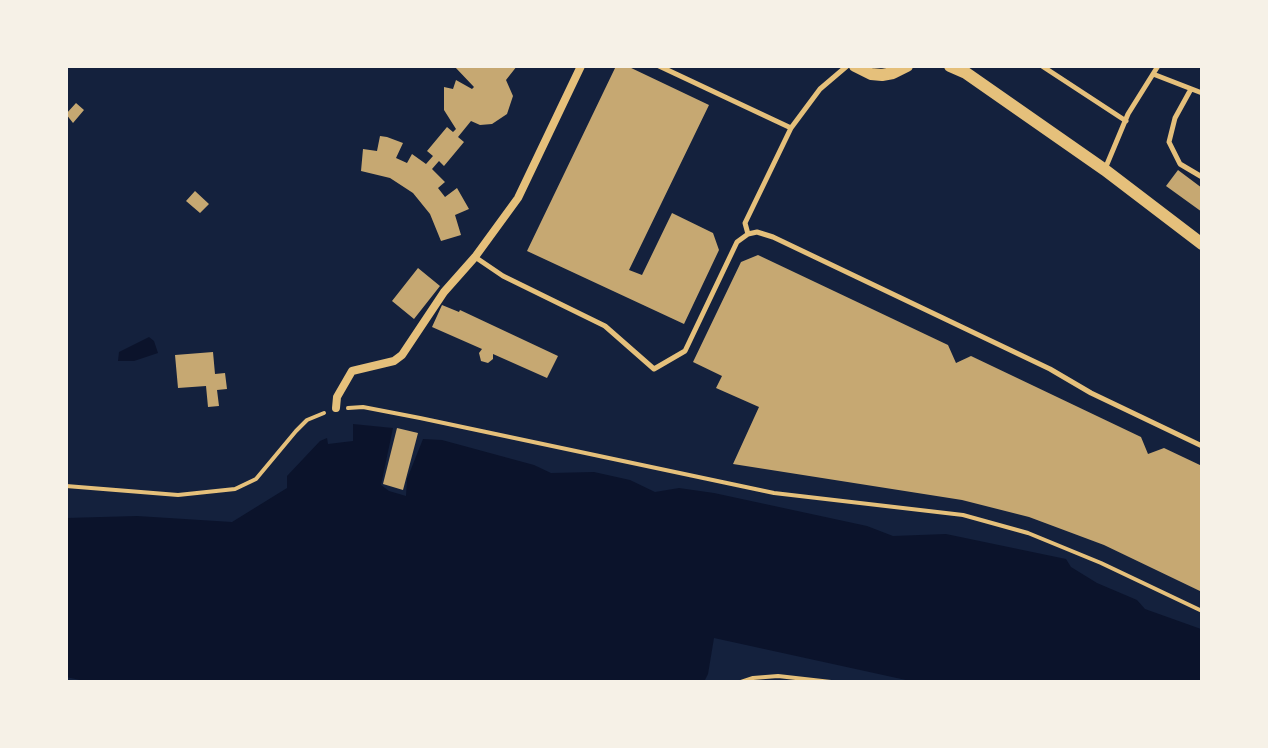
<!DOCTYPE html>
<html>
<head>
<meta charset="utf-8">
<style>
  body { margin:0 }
  #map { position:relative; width:1268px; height:748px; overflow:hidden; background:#14213d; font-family:"Open Sans",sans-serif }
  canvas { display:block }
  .frame { position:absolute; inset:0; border:68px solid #f6f1e7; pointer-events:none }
</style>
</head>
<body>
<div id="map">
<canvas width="1268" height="748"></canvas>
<div class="frame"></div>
</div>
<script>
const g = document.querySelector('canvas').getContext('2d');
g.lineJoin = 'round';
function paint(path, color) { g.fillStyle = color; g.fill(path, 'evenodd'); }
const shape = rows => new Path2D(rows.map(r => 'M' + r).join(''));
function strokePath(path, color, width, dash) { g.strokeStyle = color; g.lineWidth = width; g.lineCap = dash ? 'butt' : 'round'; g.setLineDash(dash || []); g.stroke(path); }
paint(shape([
  [149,337,154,341,158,353,134,361,118,361,119,352],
  [353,424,393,428,381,485,389,491,406,496,407,479,423,439,442,440,534,465,551,473,594,472,630,480,655,492,679,488,714,493,867,526,893,536,946,534,1066,559,1071,567,1097,583,1137,600,1145,609,1201,629,1202,682,915,682,714,638,708,674,704,682,89,682,66,677,66,518,137,516,232,522,287,488,287,476,320,441,327,438,328,444,353,441]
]), '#0b132b');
paint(shape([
  [456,66,517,66,506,80,513,96,507,114,492,124,480,125,471,121,458,137,464,142,444,166,439,161,432,169,445,182,438,188,445,197,457,188,469,209,455,215,461,235,441,241,430,214,413,193,390,178,361,171,363,149,377,151,380,136,387,137,403,143,396,158,407,163,412,154,426,164,433,156,427,151,447,127,453,132,456,129,444,110,444,87,453,89,456,80,472,89,474,87,455,67],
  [616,66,627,66,709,105,629,270,642,275,672,213,713,233,719,250,684,324,527,251],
  [76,103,84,110,73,123,66,114],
  [1178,170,1202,188,1202,212,1166,186],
  [195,191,209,204,200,213,186,201],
  [758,255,948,345,956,363,971,356,1141,437,1148,454,1164,448,1202,466,1202,592,1104,545,1029,517,962,500,733,464,759,407,716,388,722,376,693,362,741,262],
  [418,268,440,286,414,319,392,301],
  [442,305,459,312,460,310,558,356,547,378,493,354,493,359,488,363,481,361,479,353,482,349,432,327],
  [213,352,215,374,225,373,227,389,217,390,219,406,208,407,206,386,178,388,175,355],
  [397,428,418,433,403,490,383,484]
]), '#c6a872');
strokePath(shape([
  [348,408,363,407,420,418,774,493,963,515,1028,533,1101,563,1202,611],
  [66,486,178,495,235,489,256,479,296,431,307,420,324,413],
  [741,682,753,678,778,676,831,682]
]), '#e5c07b', 4);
strokePath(shape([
  [659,66,791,128],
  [1042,66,1126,121],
  [1153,74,1202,93],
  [1191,89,1175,118,1169,142,1180,164,1202,177],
  [1105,169,1128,114,1158,66],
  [748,234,745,223,791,128,820,89,847,66],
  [475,257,503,276,605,326,654,369,685,351,737,242,748,234,757,232,773,237,1050,369,1091,393,1202,446]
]), '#e5c07b', 5);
strokePath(shape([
  [336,408,337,397,352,371,394,361,402,355,444,292,475,257,518,198,581,66]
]), '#e5c07b', 8);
strokePath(shape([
  [855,66,871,74,882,75,893,73,907,66],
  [950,66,966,73,1105,170,1202,244]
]), '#e5c07b', 12);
</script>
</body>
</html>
